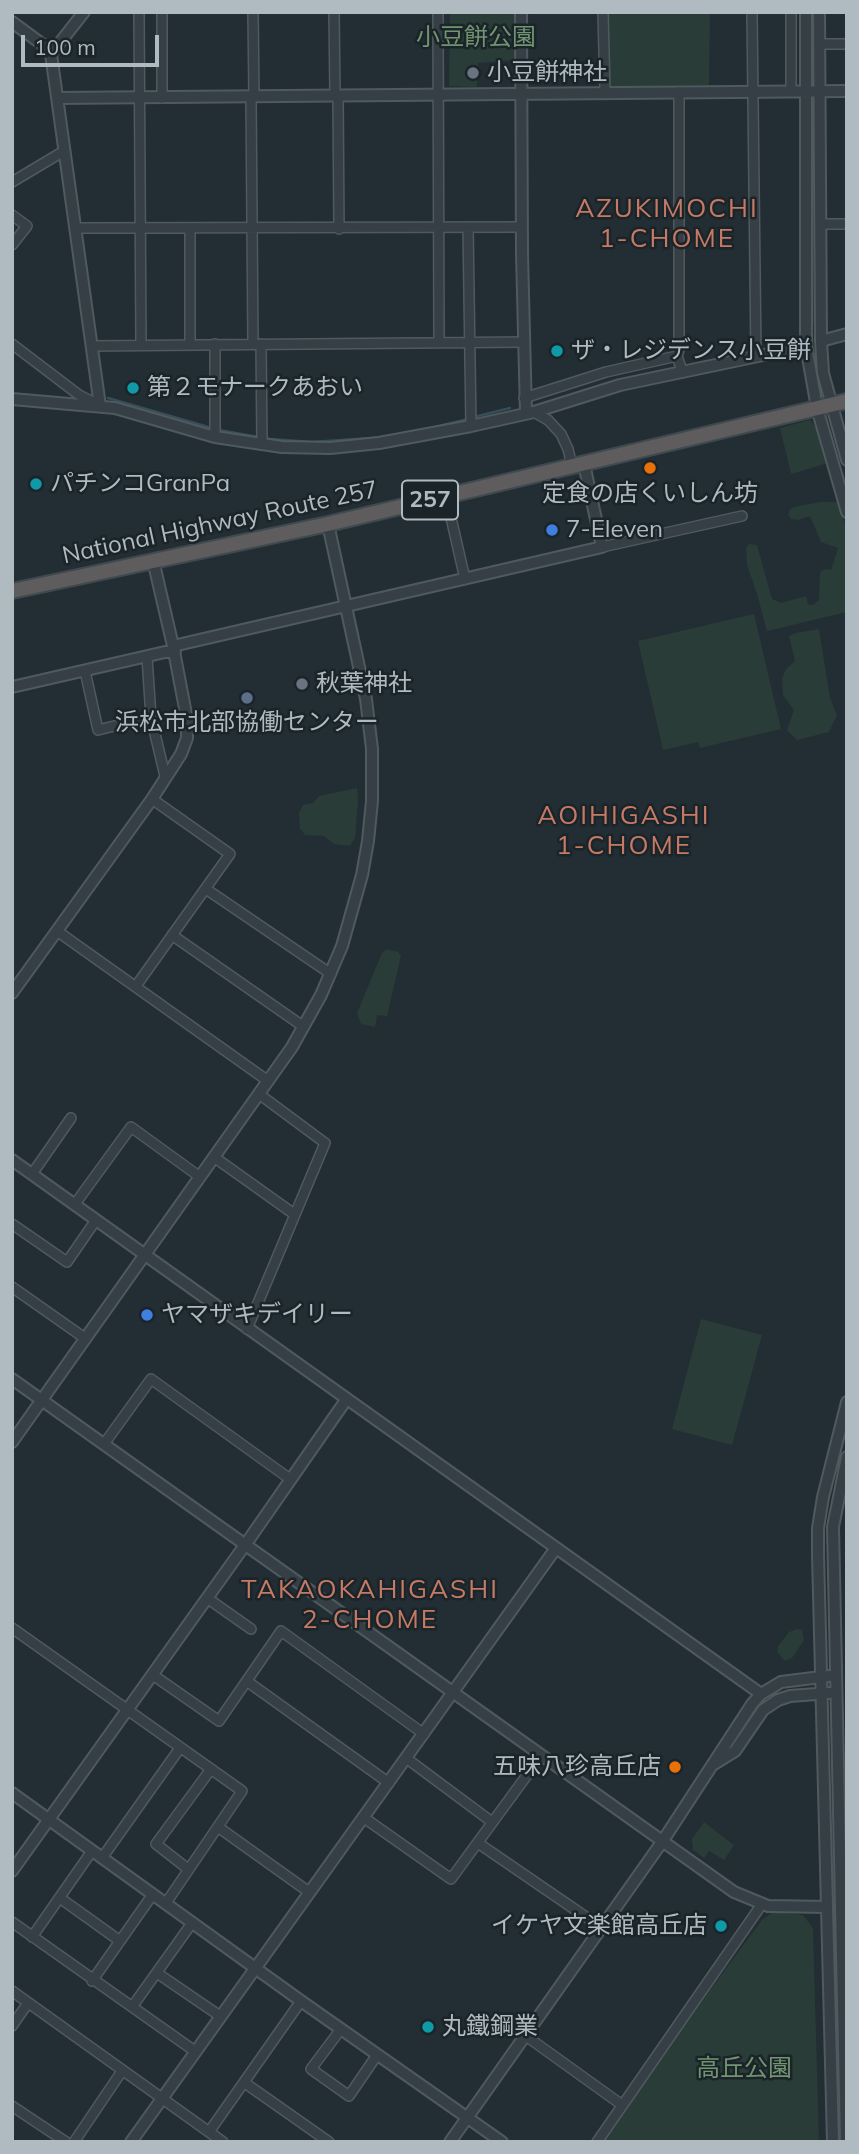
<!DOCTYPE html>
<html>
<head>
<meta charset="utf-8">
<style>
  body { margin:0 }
  #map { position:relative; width:859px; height:2154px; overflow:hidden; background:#222d34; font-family:Mulish,sans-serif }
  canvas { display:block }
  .frame { position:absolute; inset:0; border:14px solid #afbac1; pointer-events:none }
  .scale { position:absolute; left:21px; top:35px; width:138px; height:32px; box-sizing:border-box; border:4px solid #afbac1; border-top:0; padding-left:9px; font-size:21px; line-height:24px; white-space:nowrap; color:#afbac1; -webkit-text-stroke:5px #1a2429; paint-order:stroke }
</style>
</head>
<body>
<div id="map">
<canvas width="859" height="2154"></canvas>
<div class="frame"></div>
<div class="scale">100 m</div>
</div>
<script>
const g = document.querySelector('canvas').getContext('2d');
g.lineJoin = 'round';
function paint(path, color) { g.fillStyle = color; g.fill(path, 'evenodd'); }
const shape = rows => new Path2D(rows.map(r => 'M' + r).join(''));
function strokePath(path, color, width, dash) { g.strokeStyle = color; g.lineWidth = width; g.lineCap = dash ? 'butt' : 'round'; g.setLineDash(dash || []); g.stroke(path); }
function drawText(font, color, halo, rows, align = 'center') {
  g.font = font + ' Mulish,"Noto Sans JP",sans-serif'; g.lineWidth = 5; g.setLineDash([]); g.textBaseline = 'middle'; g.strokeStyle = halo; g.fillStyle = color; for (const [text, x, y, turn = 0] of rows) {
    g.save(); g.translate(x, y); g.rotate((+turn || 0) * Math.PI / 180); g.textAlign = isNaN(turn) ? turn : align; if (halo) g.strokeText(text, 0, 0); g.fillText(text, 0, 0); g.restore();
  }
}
paint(shape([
  [516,12,517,60,478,63,477,87,449,86,450,13],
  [605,12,710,12,709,85,606,87],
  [816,152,816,305,813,331,819,386,816,387,811,344,810,180],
  [810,420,818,429,828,463,791,474,780,428],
  [820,502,838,502,847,530,847,612,767,631,757,594,747,565,746,548,749,544,757,545,772,599,781,603,806,596,808,604,813,605,819,600,820,572,825,569,831,570,838,548,821,542,810,516,798,520,791,519,788,515,790,509,794,507],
  [754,614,781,729,700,748,698,742,663,750,638,641],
  [819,629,830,698,837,715,829,732,797,740,787,730,794,710,783,695,782,678,786,669,795,661,789,636,796,633],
  [357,788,358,801,355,838,350,846,334,844,324,836,305,835,300,829,299,813,303,805,313,803,319,796],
  [387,949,398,952,401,956,387,1016,377,1015,375,1027,361,1024,357,1013,382,953],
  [701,1319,762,1335,732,1445,672,1429],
  [797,1629,802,1630,804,1640,792,1658,785,1661,777,1652,778,1646,789,1632],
  [704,1822,734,1845,724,1860,709,1851,704,1858,693,1850,692,1839],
  [773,1912,803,1915,813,1928,819,2142,603,2142,716,1982,762,1920]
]), '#2a3c37');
strokePath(shape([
  [108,398,212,428],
  [474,417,510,408],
  [427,429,468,419],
  [219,430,270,439,312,442,386,437]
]), '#374d59', 2.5);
const minor = shape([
  [139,12,141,345],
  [162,12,162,98],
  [253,12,254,96],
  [334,12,335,95],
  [438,12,439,343],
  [603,12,605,93],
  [752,12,756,357],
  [819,44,847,44],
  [791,91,791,12],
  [338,95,339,229],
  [251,97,253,344],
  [12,182,64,151],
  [12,215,27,226,12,245],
  [821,224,847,224],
  [468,227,471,426],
  [75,228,522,227],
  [190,229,190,345],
  [12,344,79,395,99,405],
  [215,344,215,437],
  [261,344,262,444],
  [92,346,524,342],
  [677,356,679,350,679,92],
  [524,398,606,372,677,356,682,371],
  [534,412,548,420,561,434,568,449,572,466],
  [446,496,465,579],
  [602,547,742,516],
  [147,657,151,717],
  [85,671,98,730,151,717,165,776],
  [206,889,331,974],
  [57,931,268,1081],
  [172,935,304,1027],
  [136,986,230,854,152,799],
  [214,1157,294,1214],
  [32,1174,71,1118],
  [75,1204,131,1127,200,1177],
  [12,1224,67,1262,96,1220],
  [12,1287,86,1339],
  [247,1329,325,1143,259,1094],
  [104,1444,151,1379,290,1479],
  [207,1598,251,1629],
  [12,1628,242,1791,166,1903],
  [153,1675,219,1721,281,1631,424,1734],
  [248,1682,389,1783],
  [406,1758,492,1822],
  [363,1817,451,1879,541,1756],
  [218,1827,309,1892],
  [478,1843,602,1928],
  [102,1858,180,1748],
  [188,1869,156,1844,211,1769],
  [60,1898,120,1941],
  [12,1922,196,2052],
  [32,1937,92,1851],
  [157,1973,220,2016],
  [92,1981,153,1894],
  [12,1991,223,2142],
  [132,2007,192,1923],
  [12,2026,28,2003],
  [341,2029,311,2069,349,2096,377,2055],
  [526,2036,622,2105],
  [245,2083,329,2142],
  [12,2106,66,2142],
  [209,2132,301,2001],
  [74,2142,122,2071],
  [597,2142,762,1904]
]);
const tertiary = shape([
  [521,12,522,254,526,413],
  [806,12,806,346,817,408,847,512],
  [819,12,821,341,823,373,847,460],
  [12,22,50,50,51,54,100,406],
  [51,54,84,12],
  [57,98,847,91],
  [821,341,847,334],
  [12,399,115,408,215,437,282,447,330,448,379,443,471,426,534,412,620,385,806,346],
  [173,646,602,547,584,464],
  [12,687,165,652,175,652],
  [12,993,152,799,181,754,187,738,187,719,173,646,153,560],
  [12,1160,761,1694],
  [12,1379,734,1892,768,1906,827,1907],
  [12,1442,292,1047,321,995,342,946,362,875,368,841,372,801,372,749,366,699,328,524],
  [714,1764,735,1751,763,1710,778,1700,790,1696,829,1693],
  [12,1793,301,2001,502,2142],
  [12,1871,250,1538,346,1400],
  [131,2142,556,1548],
  [450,2142,662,1842,752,1704,761,1694,781,1682,829,1676],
  [833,2142,818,1555,818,1528,823,1497,847,1402],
  [846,2142,833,1527,847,1457]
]);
const trunk = shape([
  [12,591,328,524,847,401]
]);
strokePath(minor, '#4f5a5f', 12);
strokePath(tertiary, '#4f5a5f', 14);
strokePath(trunk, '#3f4a4f', 18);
strokePath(minor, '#353f45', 9);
strokePath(tertiary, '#353f45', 10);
strokePath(trunk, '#5e5c5c', 14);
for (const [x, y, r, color] of [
  [473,73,7,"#6b7280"],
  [557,351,7,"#0f9aa8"],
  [133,388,7,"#0f9aa8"],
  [650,468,7,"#e8710a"],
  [36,484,7,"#0f9aa8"],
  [552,530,7,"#3f7fe0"],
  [302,684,7,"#6b7280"],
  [247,698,7,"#5c6f8a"],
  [147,1315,7,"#3f7fe0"],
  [675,1767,7,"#e8710a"],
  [721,1926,7,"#0f9aa8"],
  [428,2027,7,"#0f9aa8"]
]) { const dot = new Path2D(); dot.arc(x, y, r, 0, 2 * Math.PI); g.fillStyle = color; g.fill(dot); strokePath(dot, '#1a2429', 2.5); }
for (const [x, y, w] of [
  [430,500,56]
]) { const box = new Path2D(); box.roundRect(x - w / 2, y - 19.5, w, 39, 5); g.fillStyle = '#1a2429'; g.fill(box); strokePath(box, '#afbac1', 2); }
drawText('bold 23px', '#afbac1', null, [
  ["257",430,500]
]);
drawText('24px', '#719571', '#1a2429', [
  ["小豆餅公園",476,38],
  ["高丘公園",744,2069]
]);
drawText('24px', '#afbac1', '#1a2429', [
  ["小豆餅神社",487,73],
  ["ザ・レジデンス小豆餅",571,351],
  ["第２モナークあおい",147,388],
  ["パチンコGranPa",50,484],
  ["定食の店くいしん坊",650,494,"center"],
  ["7-Eleven",566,530],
  ["秋葉神社",316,684],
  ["浜松市北部協働センター",247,723,"center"],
  ["ヤマザキデイリー",161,1315],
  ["五味八珍高丘店",661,1767,"right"],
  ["イケヤ文楽館高丘店",707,1926,"right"],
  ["丸鐵鋼業",442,2027]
], 'left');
drawText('24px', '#afbac1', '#1a2429', [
  ["National Highway Route 257",220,523,-12]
]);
g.letterSpacing = '2px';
drawText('26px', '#c57a66', '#1a2429', [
  ["AZUKIMOCHI",667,209],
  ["1-CHOME",667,239],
  ["AOIHIGASHI",624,816],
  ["1-CHOME",624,846],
  ["TAKAOKAHIGASHI",370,1590],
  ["2-CHOME",370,1620]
]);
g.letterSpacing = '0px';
</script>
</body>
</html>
